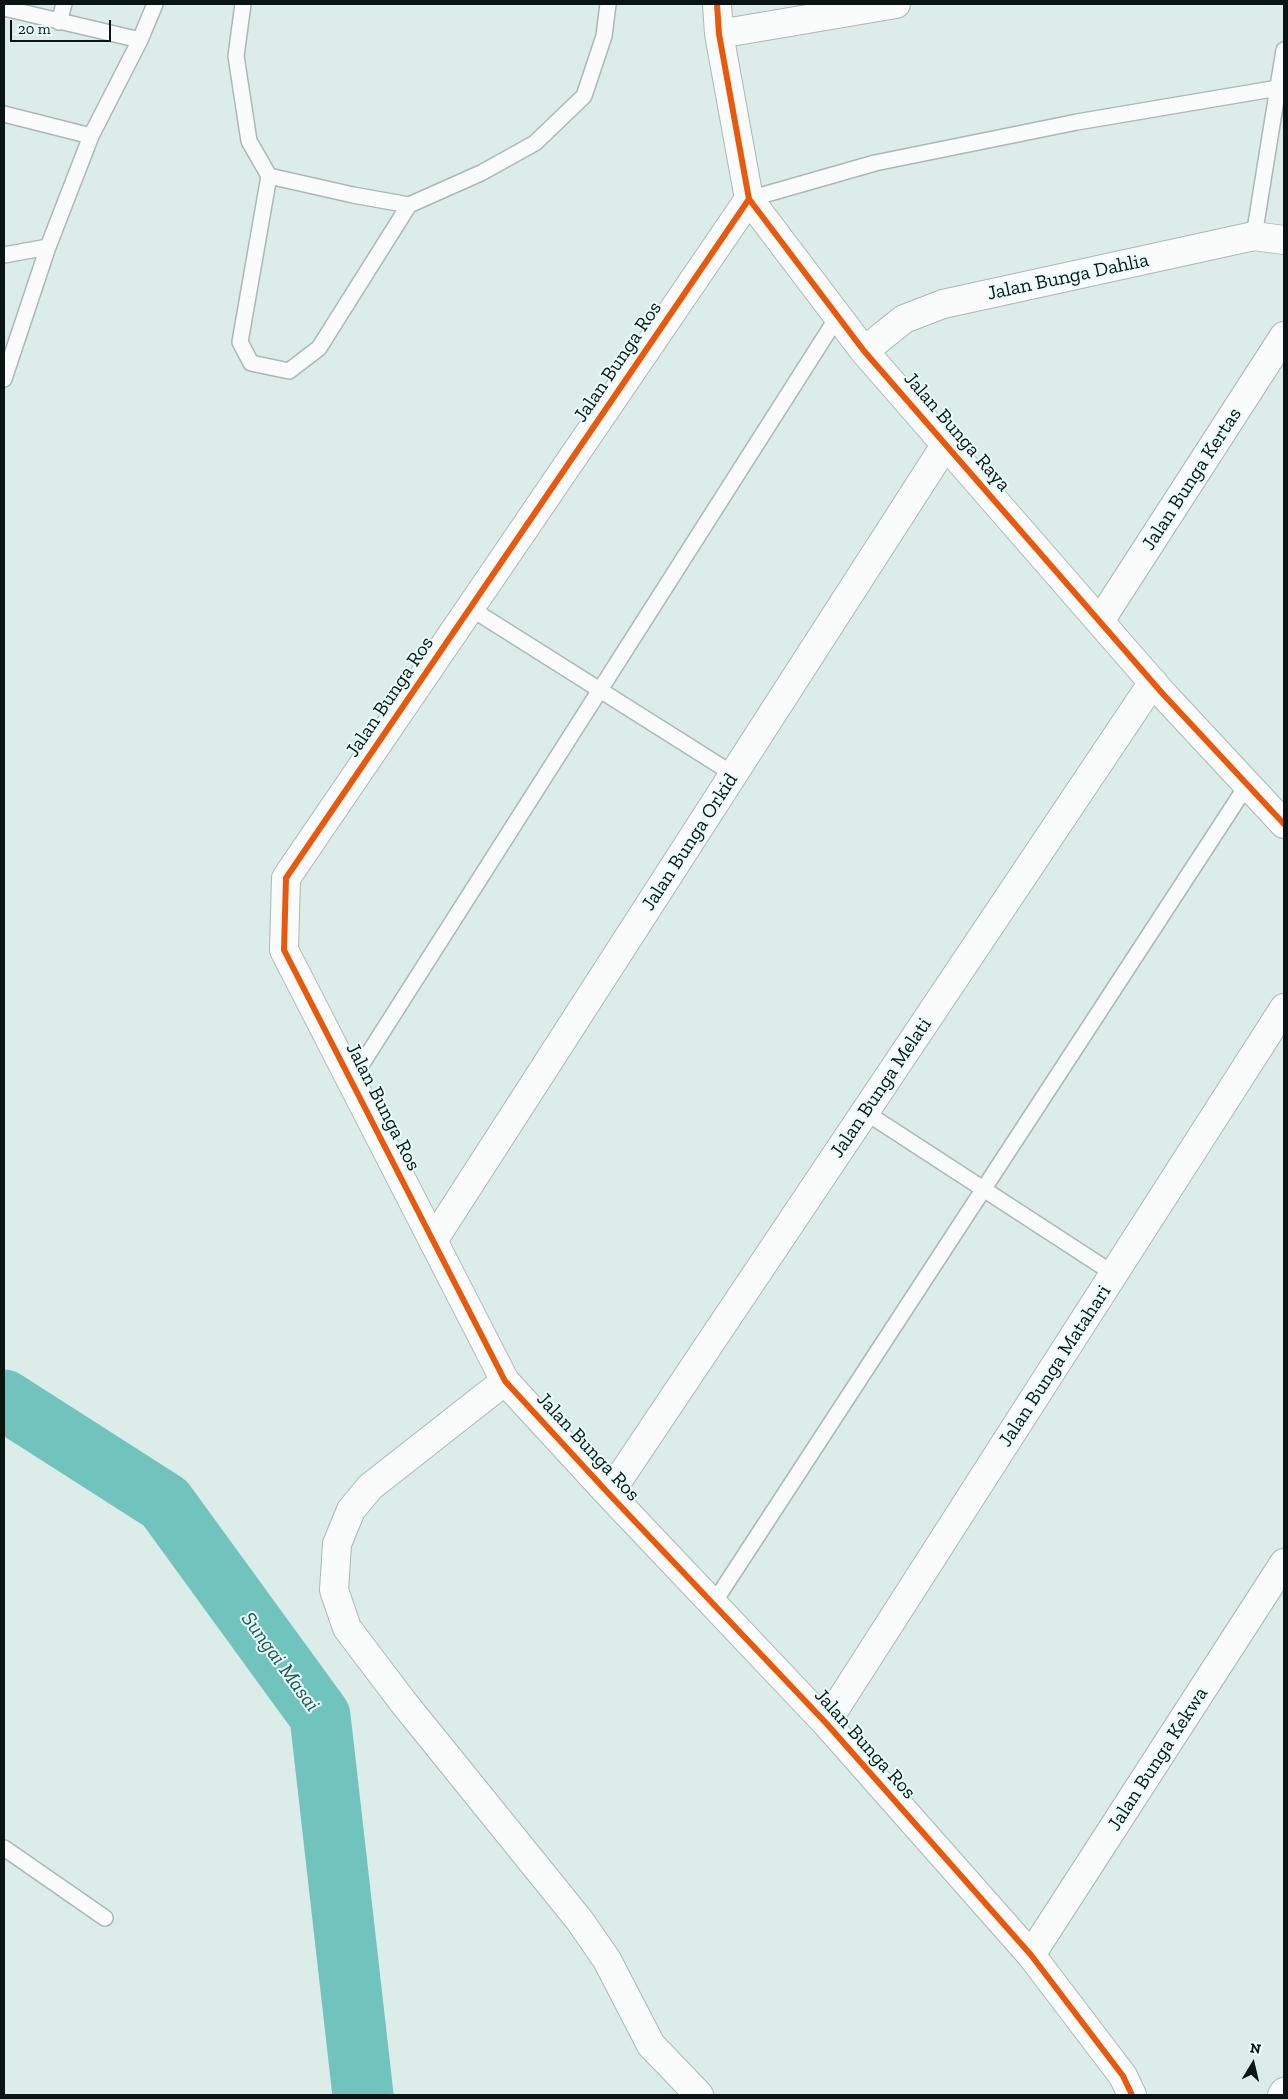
<!DOCTYPE html>
<html>
<head>
<meta charset="utf-8">
<style>
  body { margin:0 }
  #map { position:relative; width:1288px; height:2099px; overflow:hidden; background:#dbece9; font-family:"Zilla Slab",serif }
  canvas { display:block }
  .frame { position:absolute; inset:0; border:5px solid #0a1412; pointer-events:none }
  .north { position:absolute; left:1228px; top:2039px; width:50px; height:50px; -webkit-text-stroke:4px #e7fefb; paint-order:stroke; rotate:9deg; font-size:14px; font-weight:700; line-height:20px; text-align:center; color:#0a1412 }
  .north::after { content:''; display:block; margin:auto; width:18px; height:22px; background:#0a1412; clip-path:polygon(50% 0,100% 100%,50% 72%,0 100%) }
  .scale { position:absolute; left:10px; top:20px; width:101px; height:22px; box-sizing:border-box; border:2px solid #0a1412; border-top:0; padding-left:6px; font-size:15px; line-height:18px; white-space:nowrap; color:#0a1412; -webkit-text-stroke:4px #e7fefb; paint-order:stroke }
</style>
</head>
<body>
<div id="map">
<canvas width="1288" height="2099"></canvas>
<div class="frame"></div>
<div class="north">N</div>
<div class="scale">20 m</div>
</div>
<script>
const g = document.querySelector('canvas').getContext('2d');
g.lineJoin = 'round';
const shape = rows => new Path2D(rows.map(r => 'M' + r).join(''));
function strokePath(path, color, width, dash) { g.strokeStyle = color; g.lineWidth = width; g.lineCap = dash ? 'butt' : 'round'; g.setLineDash(dash || []); g.stroke(path); }
function drawText(font, color, halo, rows, align = 'center') {
  g.font = font + ' "Zilla Slab",serif'; g.lineWidth = 4; g.setLineDash([]); g.textBaseline = 'middle'; g.strokeStyle = halo; g.fillStyle = color; for (const [text, x, y, turn = 0] of rows) {
    g.save(); g.translate(x, y); g.rotate((+turn || 0) * Math.PI / 180); g.textAlign = isNaN(turn) ? turn : align; if (halo) g.strokeText(text, 0, 0); g.fillText(text, 0, 0); g.restore();
  }
}
strokePath(shape([
  [4,1400,165,1503,320,1716,363,2095]
]), '#71c4bd', 61);
const service = shape([
  [243,4,236,56,249,141,269,176,353,195,409,205,481,173,535,143,584,96,604,36,608,4],
  [4,8,140,40],
  [59,22,64,4],
  [4,114,91,136],
  [269,176,240,342,251,363,289,371,319,348,409,205],
  [749,199,875,163,1077,122,1278,88],
  [1254,236,1284,50],
  [4,255,48,247],
  [4,379,48,247,91,136,140,40,155,4],
  [470,608,733,774],
  [351,1081,838,316],
  [865,1112,1114,1274],
  [713,1604,1247,785],
  [4,1848,105,1918]
]);
const minor = shape([
  [717,4,719,34,749,199,864,351,1162,693,1284,824],
  [719,34,896,4],
  [749,199,286,878,284,950,505,1381,609,1494,826,1723,1031,1955,1123,2076,1132,2095],
  [864,351,904,319,943,304,1254,236,1284,240],
  [1100,621,1284,336],
  [433,1241,946,444],
  [505,1381,370,1487,351,1510,337,1544,334,1590,347,1628,403,1702,580,1921,607,1960,651,2045,699,2095],
  [609,1494,1153,682],
  [826,1723,1284,1008],
  [1031,1955,1284,1563],
  [1282,2095,1284,2092]
]);
strokePath(service, '#abb8b6', 18);
strokePath(minor, '#abb8b6', 30);
strokePath(service, '#fafcfc', 15);
strokePath(minor, '#fafcfc', 28);
strokePath(shape([
  [717,4,719,34,749,199,864,351,1162,693,1284,824],
  [749,199,286,878,284,950,505,1381,609,1494,826,1723,1031,1955,1123,2076,1132,2095]
]), '#e8590c', 6);
drawText('20px', '#0a1412', '#e7fefb', [
  ["Jalan Bunga Dahlia",1068,277,-12],
  ["Jalan Bunga Ros",618,362,-56],
  ["Jalan Bunga Raya",957,432,49],
  ["Jalan Bunga Kertas",1192,479,-57],
  ["Jalan Bunga Ros",390,697,-56],
  ["Jalan Bunga Orkid",690,842,-57],
  ["Jalan Bunga Melati",881,1088,-56],
  ["Jalan Bunga Ros",383,1107,63],
  ["Jalan Bunga Matahari",1055,1366,-57],
  ["Jalan Bunga Ros",588,1447,47],
  ["Jalan Bunga Ros",865,1744,48],
  ["Jalan Bunga Kekwa",1158,1759,-57]
]);
drawText('italic 21px', '#265551', '#e7fefb', [
  ["Sungai Masai",280,1662,54]
]);
</script>
</body>
</html>
